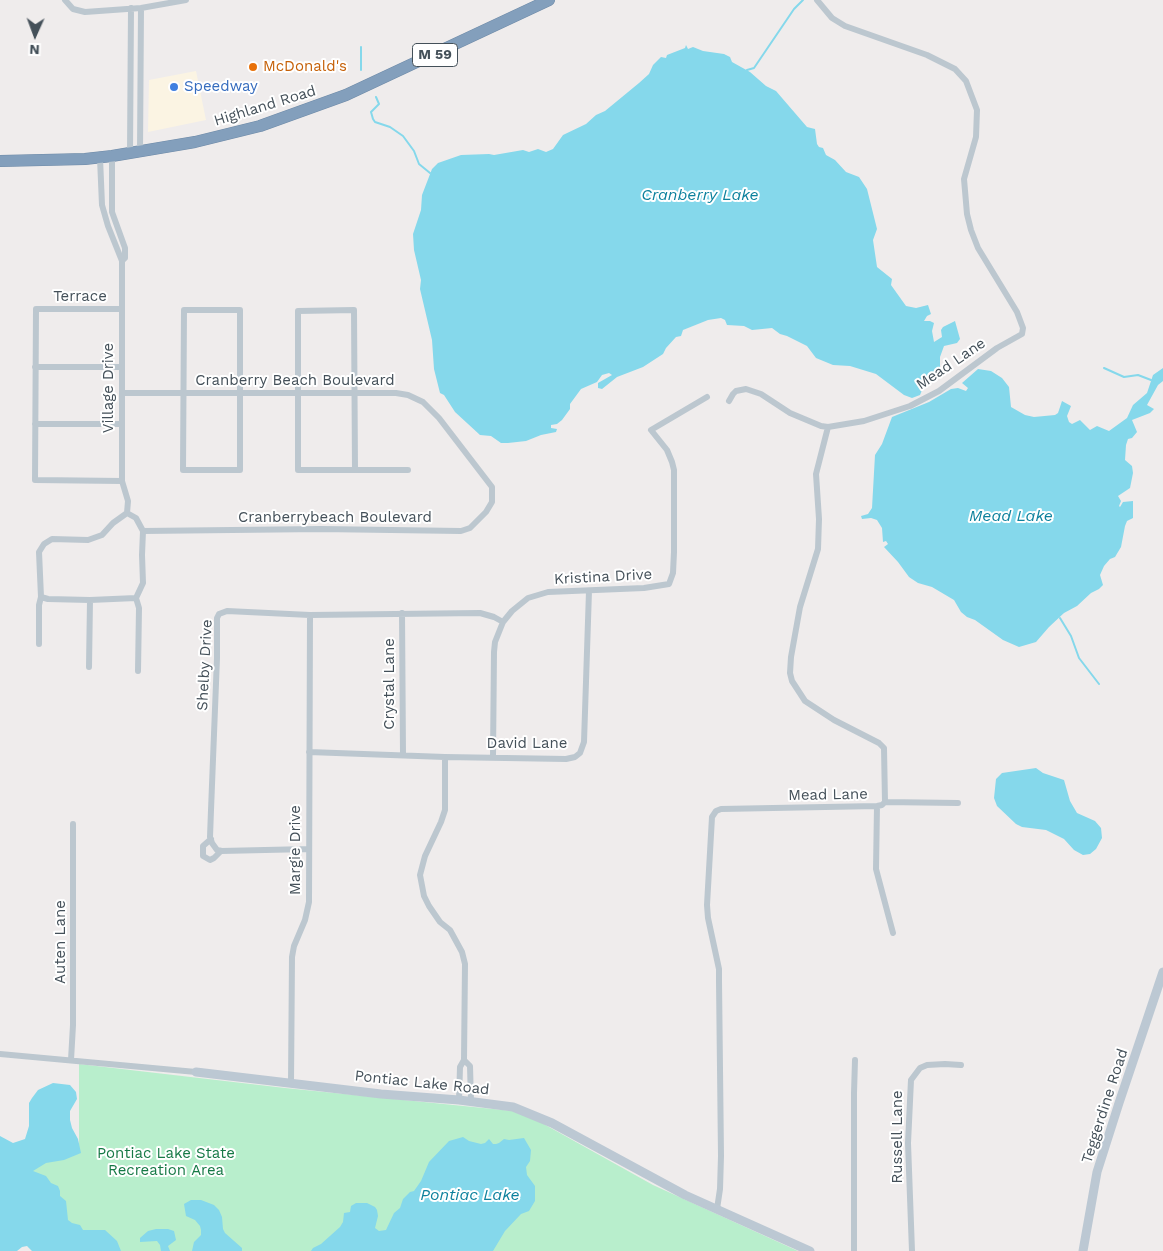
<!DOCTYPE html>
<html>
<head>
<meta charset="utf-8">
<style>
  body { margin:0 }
  #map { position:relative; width:1163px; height:1251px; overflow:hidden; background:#efecec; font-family:"Work Sans",sans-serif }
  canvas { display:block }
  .north { position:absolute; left:10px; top:10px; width:50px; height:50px; -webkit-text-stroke:4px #fff; paint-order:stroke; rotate:182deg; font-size:14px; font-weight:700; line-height:20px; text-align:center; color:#445059 }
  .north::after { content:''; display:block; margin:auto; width:18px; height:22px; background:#445059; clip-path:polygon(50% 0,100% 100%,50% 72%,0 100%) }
</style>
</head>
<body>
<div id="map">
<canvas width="1163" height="1251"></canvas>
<div class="north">N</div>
</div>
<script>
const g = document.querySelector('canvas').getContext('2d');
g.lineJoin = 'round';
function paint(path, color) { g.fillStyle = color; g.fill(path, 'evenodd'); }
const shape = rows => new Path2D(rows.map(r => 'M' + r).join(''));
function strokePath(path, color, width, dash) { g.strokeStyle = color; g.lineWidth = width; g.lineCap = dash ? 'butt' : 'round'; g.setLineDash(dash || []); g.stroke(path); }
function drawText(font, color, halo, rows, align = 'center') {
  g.font = font + ' "Work Sans",sans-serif'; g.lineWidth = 4; g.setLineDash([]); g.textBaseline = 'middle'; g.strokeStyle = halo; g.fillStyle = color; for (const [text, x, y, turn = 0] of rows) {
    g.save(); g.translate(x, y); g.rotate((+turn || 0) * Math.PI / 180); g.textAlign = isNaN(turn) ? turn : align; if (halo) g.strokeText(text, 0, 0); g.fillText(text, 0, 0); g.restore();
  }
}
paint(shape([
  [196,71,206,120,148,132,149,80]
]), '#fbf4e3');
paint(shape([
  [79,1064,285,1088,513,1111,533,1118,653,1185,798,1251,84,1251,30,1237,31,1150,79,1150]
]), '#b8eecc');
paint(shape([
  [686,45,688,49,693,47,703,51,724,54,730,57,732,62,750,72,766,86,776,91,807,127,815,129,817,144,819,147,823,148,826,155,835,160,846,172,859,177,867,189,877,229,873,240,877,267,892,279,891,285,906,306,916,308,928,305,931,314,927,316,924,321,930,321,934,323,932,331,934,342,942,337,941,330,943,327,955,321,960,339,957,343,944,346,940,357,940,369,929,386,923,388,920,395,912,398,904,395,876,374,850,366,833,365,816,358,807,346,787,336,780,334,772,328,752,330,744,326,727,325,725,320,721,318,708,320,683,330,681,336,676,337,666,348,663,354,643,367,617,377,602,389,598,388,598,383,612,375,609,373,602,375,597,382,581,389,570,404,570,409,562,420,557,424,551,425,551,428,557,429,556,432,541,435,526,441,508,443,501,443,491,436,480,435,455,412,444,395,440,393,434,369,432,340,420,289,421,280,414,250,413,234,421,210,422,195,432,169,438,163,461,155,489,154,494,155,523,150,529,152,538,149,546,152,553,149,563,135,586,124,596,115,605,111,639,83,649,74,653,65,661,57,666,58,667,55,685,48],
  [1163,368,1163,381,1158,385,1147,405,1154,409,1150,413,1132,420,1137,432,1132,438,1128,439,1126,445,1125,460,1132,466,1133,473,1130,488,1118,496,1121,501,1119,506,1120,507,1123,502,1133,501,1133,518,1127,521,1125,526,1121,547,1115,557,1110,559,1104,566,1100,575,1103,585,1099,589,1091,593,1077,606,1064,613,1049,627,1036,642,1019,647,1003,640,975,620,967,617,961,612,954,600,932,587,918,583,909,577,898,562,884,547,888,544,886,541,883,542,882,528,877,520,871,518,862,519,861,516,868,514,872,508,875,455,882,444,892,417,929,402,951,389,958,388,966,391,968,388,962,383,978,369,991,371,1002,378,1009,387,1011,407,1025,415,1034,417,1055,415,1058,413,1062,401,1071,406,1067,416,1069,422,1072,424,1080,420,1090,430,1097,426,1109,431,1127,418,1133,405,1147,393,1153,375],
  [1036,768,1043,773,1064,780,1070,801,1077,813,1095,821,1101,828,1102,838,1096,849,1090,854,1083,855,1074,850,1064,839,1046,830,1022,827,1016,824,997,806,994,798,996,779,1002,773],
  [53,1083,70,1085,76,1092,77,1099,70,1111,70,1120,72,1128,78,1139,81,1153,64,1160,46,1163,33,1171,46,1176,51,1183,58,1186,60,1191,60,1196,66,1201,68,1220,72,1223,80,1225,83,1230,105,1230,117,1241,121,1251,32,1251,27,1246,22,1247,17,1251,0,1251,0,1136,13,1143,25,1139,29,1126,29,1103,32,1098,38,1090],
  [463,1137,469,1141,481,1144,485,1143,489,1139,493,1144,496,1144,499,1143,504,1139,509,1140,524,1138,531,1150,530,1161,526,1167,527,1175,535,1186,535,1201,529,1211,521,1214,505,1231,493,1251,311,1251,313,1248,321,1244,340,1227,343,1222,344,1213,350,1212,351,1206,356,1203,367,1203,375,1207,377,1210,378,1216,375,1228,379,1231,386,1230,394,1213,400,1208,403,1199,410,1192,414,1191,421,1181,429,1162,449,1141],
  [191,1200,201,1200,214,1205,219,1210,222,1217,223,1229,225,1233,242,1248,242,1251,192,1251,194,1242,201,1235,201,1230,200,1226,195,1220,186,1216,184,1204],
  [156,1229,168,1229,174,1231,176,1240,168,1246,170,1251,161,1251,160,1245,157,1241,140,1242,140,1238,148,1231]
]), '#85d8eb');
strokePath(shape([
  [361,70,361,47],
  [747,70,754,68,794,9,803,0],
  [376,97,379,104,371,112,373,119,375,122,390,127,403,136,414,151,419,164,430,173],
  [1104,368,1124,377,1138,375,1151,380],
  [1060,618,1071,636,1079,658,1099,684]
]), '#85d8eb', 2);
const highway = shape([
  [0,161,85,159,112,156,195,142,260,126,346,95,549,0]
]);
strokePath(highway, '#6e8aa7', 12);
strokePath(shape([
  [65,0,73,9,85,12,141,8,186,0],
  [140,152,141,8],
  [130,153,131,8],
  [112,156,112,212,125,248,125,258,122,261],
  [100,158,102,205,108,226,122,261,122,481,128,501,127,513],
  [184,310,240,310,240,470,183,470,184,310],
  [35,367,122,367],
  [122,393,396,393,408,395,423,402,439,418,492,487,492,502,486,512,470,528,461,531,321,529,143,531],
  [729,401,733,394,736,391,746,389,761,394,790,413,821,426,828,427],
  [35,424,122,424],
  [355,470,354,310,298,311,298,470,408,470],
  [122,481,35,480,36,309,122,309],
  [127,513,113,523,102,535,88,540,52,539,44,544,39,552,41,597,48,599,90,600,136,598],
  [127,513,136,518,143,531,142,555,143,583,136,598],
  [136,598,139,608,138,671],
  [402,613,403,755],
  [39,644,39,605,41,597],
  [89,667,90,600],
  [309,752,445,757,566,759,575,757,580,753,584,742,589,591],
  [445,757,445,810,441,822,425,856,420,875,424,896,429,906,440,922,450,930,462,952,465,964,464,1060,460,1067,459,1100],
  [493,757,494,652,495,642,503,622,512,611,528,598,548,592,644,588,669,584,673,573,674,552,674,470,672,462,667,450,651,430,707,397],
  [885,802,958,803],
  [877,806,876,869,893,933],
  [211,839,203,846,203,856,210,860,214,858,221,851],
  [309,849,221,851,217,850,212,843,210,837,211,810,217,658,217,618,219,614,227,611,310,615,480,613,494,617,503,622],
  [0,1054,196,1072],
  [71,1060,73,1025,73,824],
  [464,1060,470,1066,471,1101],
  [291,1083,292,957,294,946,305,920,309,902,310,615],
  [717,1209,720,1189,721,1156,719,981,719,969,708,918,707,905,712,817,716,811,721,809,877,806,882,805,885,802,884,748,879,743,834,720,805,701,792,681,790,673,791,657,800,607,818,549,819,519,816,474,828,427,864,421,910,406,939,391,997,348,1022,334,1023,328,1017,312,978,248,971,230,967,214,964,179,976,137,977,110,966,81,955,69,927,55,845,26,832,18,817,0],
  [854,1251,854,1093,855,1060],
  [912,1251,908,1143,911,1080,920,1068,927,1065,945,1064,961,1065]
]), '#bcc7cf', 6);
strokePath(shape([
  [196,1072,381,1094,459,1100,513,1107,552,1123,685,1195,810,1251],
  [1083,1251,1097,1172,1119,1103,1163,972]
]), '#bcc8d3', 9);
strokePath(highway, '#839fbc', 11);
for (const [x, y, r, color] of [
  [253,67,5,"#e8710a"],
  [174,87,5,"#3f7fe0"]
]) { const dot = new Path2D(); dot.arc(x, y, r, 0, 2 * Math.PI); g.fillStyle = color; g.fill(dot); strokePath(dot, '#fff', 2); }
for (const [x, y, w] of [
  [435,55,45]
]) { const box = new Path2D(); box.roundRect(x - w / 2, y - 11.5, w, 23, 4); g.fillStyle = '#fff'; g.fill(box); strokePath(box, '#445059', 1); }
drawText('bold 14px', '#445059', null, [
  ["M 59",435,55]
]);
drawText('15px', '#c56008', '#fff', [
  ["McDonald's",263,67]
], 'left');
drawText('15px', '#366cbe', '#fff', [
  ["Speedway",184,87]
], 'left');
drawText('15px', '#445059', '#fff', [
  ["Highland Road",265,106,-17],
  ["Terrace",80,297],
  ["Mead Lane",951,364,-34],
  ["Cranberry Beach Boulevard",295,381],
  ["Village Drive",109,388,-90],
  ["Cranberrybeach Boulevard",335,518],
  ["Kristina Drive",603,577,-3],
  ["Shelby Drive",205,665,-87],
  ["Crystal Lane",390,684,-90],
  ["David Lane",527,744],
  ["Mead Lane",828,795,-1],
  ["Margie Drive",296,850,-90],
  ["Auten Lane",61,942,-90],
  ["Pontiac Lake Road",422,1083,6],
  ["Teggerdine Road",1105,1106,-72],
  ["Russell Lane",898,1137,-90]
]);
drawText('15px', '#167946', '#fff', [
  ["Pontiac Lake State",166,1154],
  ["Recreation Area",166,1171]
]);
drawText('italic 16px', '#0c819d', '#fff', [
  ["Cranberry Lake",700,195],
  ["Mead Lake",1011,516],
  ["Pontiac Lake",470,1195]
]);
</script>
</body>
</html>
